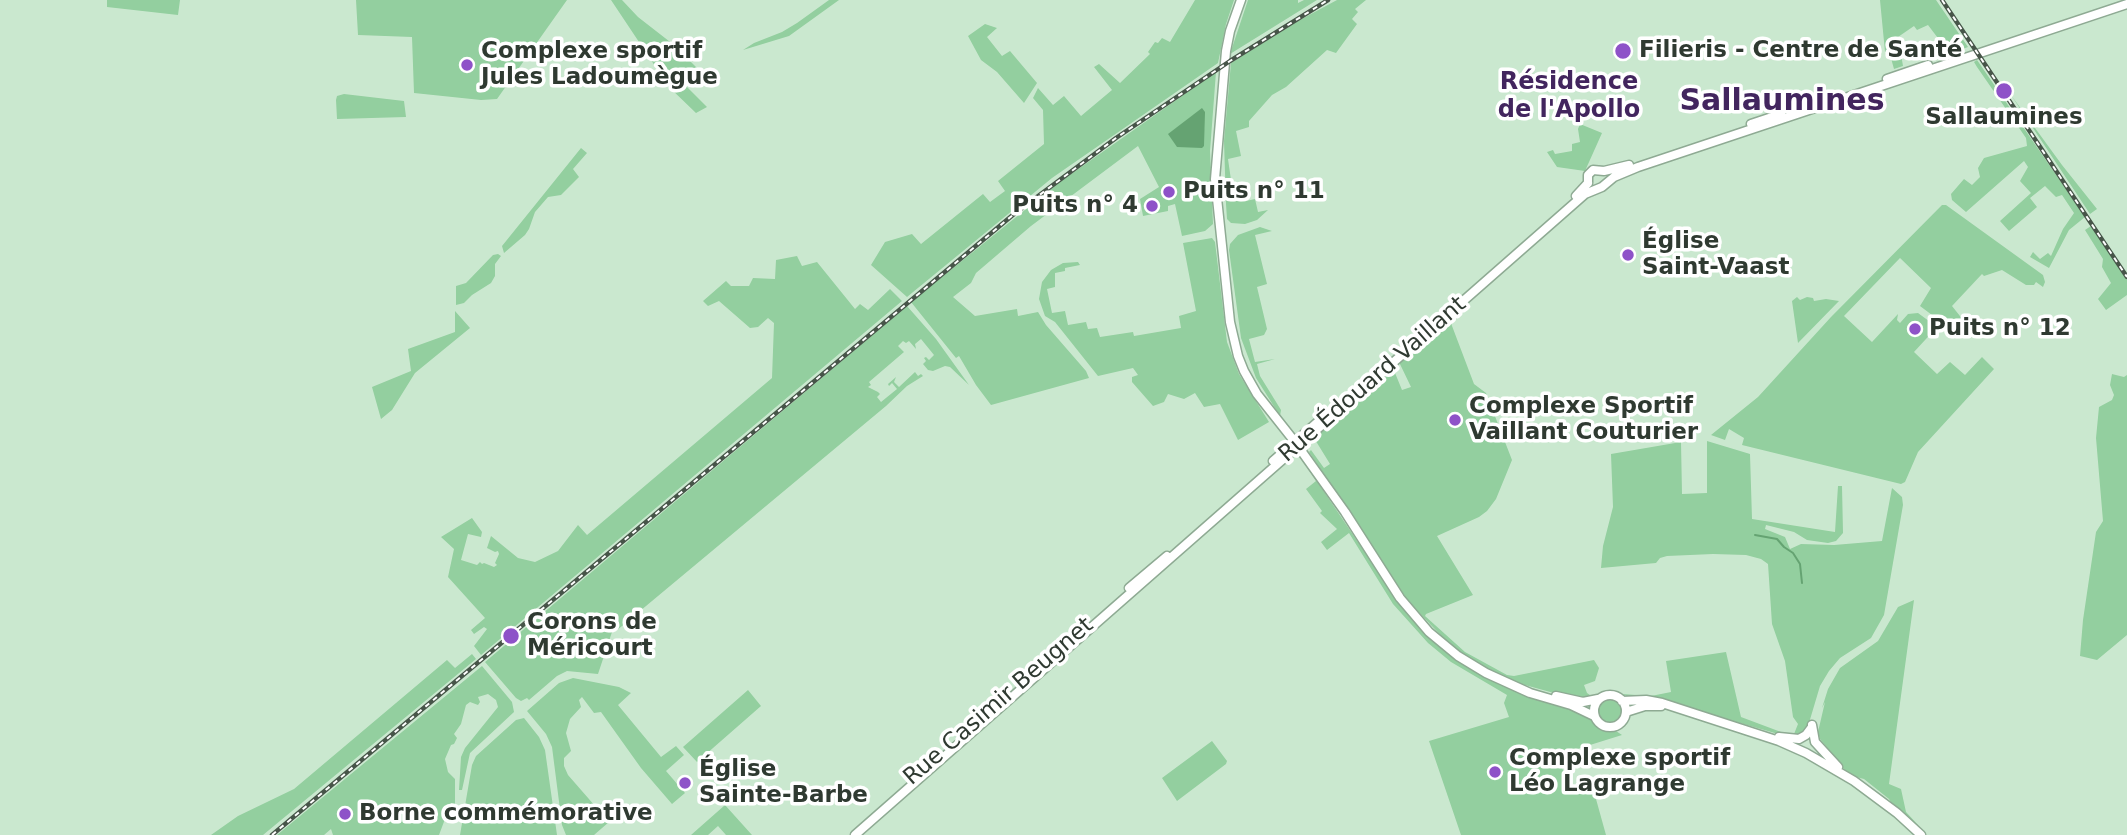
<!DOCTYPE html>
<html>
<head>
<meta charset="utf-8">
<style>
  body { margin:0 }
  canvas { display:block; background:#cae8cf }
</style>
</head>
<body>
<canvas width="2127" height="835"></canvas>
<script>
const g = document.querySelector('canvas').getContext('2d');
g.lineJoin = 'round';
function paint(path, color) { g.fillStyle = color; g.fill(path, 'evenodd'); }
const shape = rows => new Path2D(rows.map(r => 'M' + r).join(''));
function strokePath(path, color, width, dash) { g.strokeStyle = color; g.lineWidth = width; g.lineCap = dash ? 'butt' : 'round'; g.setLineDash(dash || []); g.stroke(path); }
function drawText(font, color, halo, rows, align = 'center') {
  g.font = font + ' "DejaVu Sans",sans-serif'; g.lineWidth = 7; g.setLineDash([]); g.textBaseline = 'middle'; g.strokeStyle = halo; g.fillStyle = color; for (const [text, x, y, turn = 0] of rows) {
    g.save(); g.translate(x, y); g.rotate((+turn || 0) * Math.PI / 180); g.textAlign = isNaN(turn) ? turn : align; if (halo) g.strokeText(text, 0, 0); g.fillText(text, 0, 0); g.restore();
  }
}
paint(shape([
  [107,0,180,0,178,15,107,7],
  [356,0,567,0,497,99,481,100,414,93,412,37,358,35],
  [611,0,622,0,638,17,674,45,702,73,686,86,707,107,696,113,669,87],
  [829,0,839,0,789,36,743,50,754,43,782,32,797,23],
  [1195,0,1234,0,1226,24,1218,63,1052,178,907,297,871,265,885,242,912,234,921,244,983,194,990,202,1005,191,998,181,1044,144,1043,110,1033,98,1038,88,1053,105,1064,96,1081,116,1112,90,1094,67,1099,64,1120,83,1150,54,1148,52,1155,42,1158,43,1162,38,1170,42],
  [1248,0,1298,0,1298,3,1304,0,1317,0,1230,54],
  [1337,0,1366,0,1355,9,1358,12,1352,19,1357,24,1336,53,1327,50,1286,87,1272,95,1249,121,1249,127,1236,131,1241,156,1228,159,1232,187,1242,184,1246,201,1255,199,1258,212,1268,210,1257,220,1245,224,1231,223,1227,219,1226,204,1224,141,1231,63,1298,21],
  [1880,0,1936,0,1968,47,1950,54,1928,25,1917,30,1914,26,1898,37,1903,66,1894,69,1889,51,1885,52],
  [985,24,997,28,987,37,1002,56,1010,51,1037,83,1024,103,997,72,981,60,968,36],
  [1977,60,2085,217,2069,230,2049,268,2030,257,2033,252,2040,259,2048,253,2051,256,2063,229,2074,213,2062,195,2056,197,2045,186,2030,198,2037,207,2009,231,2000,221,2031,193,2020,181,2028,167,2024,161,1966,212,1952,200,1951,194,1964,179,1972,185,1980,177,1978,168,1984,158,2027,146,2026,138,1977,67,1974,62],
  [1216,72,1210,151,1213,224,1205,231,1182,236,1175,204,1168,206,1168,211,1143,216,1140,199,1159,187,1138,146,1031,226,976,273,971,283,953,297,975,316,1017,309,1018,316,1038,312,1046,325,1086,371,1089,378,991,405,976,385,959,356,956,358,911,302,1057,184],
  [344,94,404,101,406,117,337,119,336,100,337,96],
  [2011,95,2062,165,2097,209,2090,214],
  [1580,124,1602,133,1585,171,1557,167,1547,152,1553,150,1555,154,1572,151,1572,144,1580,142,1578,129],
  [581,148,587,153,573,169,579,177,561,195,548,197,535,212,529,229,525,235,504,253,502,246],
  [1942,205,1946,205,2043,275,2045,282,2043,287,2036,282,2034,285,2026,285,2002,270,1984,276,1982,274,1952,306,1975,335,1966,328,1936,318,1920,306,1931,288,1900,258,1844,316,1872,342,1898,314,1897,320,1900,323,1908,314,1918,313,1937,327,1914,352,1937,374,1950,362,1965,375,1982,357,1994,369,1918,452,1905,482,1901,484,1742,445,1744,438,1729,429,1725,440,1711,435,1758,397,1831,317],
  [2091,226,2127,280,2127,295,2106,310,2098,299,2111,283,2102,267,2103,259,2085,230],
  [1260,227,1272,231,1255,235,1267,284,1257,287,1267,329,1264,335,1249,339,1255,362,1275,359,1257,364,1260,376,1281,410,1280,416,1256,378,1241,338,1229,250,1230,244,1238,235],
  [1212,238,1215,242,1227,342,1239,374,1269,422,1238,440,1220,404,1204,407,1195,393,1184,399,1168,394,1164,402,1153,406,1132,382,1132,377,1138,375,1133,368,1098,376,1055,322,1045,316,1039,299,1042,282,1051,270,1063,263,1078,262,1080,265,1065,268,1065,271,1055,273,1055,287,1047,289,1052,313,1065,311,1068,325,1086,322,1088,329,1097,328,1100,337,1133,332,1134,336,1181,328,1179,316,1196,311,1183,243],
  [498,254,501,256,495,264,495,276,491,283,472,295,464,303,456,305,456,286,466,283,493,255],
  [797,256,802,266,817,262,855,309,860,304,868,310,890,289,902,301,481,655,474,646,487,629,484,627,474,634,471,630,485,618,448,577,454,549,441,537,472,518,482,532,481,537,468,534,461,560,477,565,480,562,482,564,484,563,494,567,497,565,495,563,499,554,498,551,495,552,487,548,491,536,518,558,535,562,558,551,578,525,587,535,772,378,774,323,768,318,758,327,750,328,719,301,708,306,703,301,726,281,731,286,749,286,753,278,775,279,776,260],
  [1797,297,1800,300,1807,297,1813,298,1814,301,1826,299,1839,301,1798,343,1792,301],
  [907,306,936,339,969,385,950,367,945,366,933,371,928,370,923,364,926,361,924,358,926,357,929,360,934,355,921,339,915,344,916,349,909,341,906,343,903,341,898,346,904,352,869,382,871,385,868,387,878,392,880,394,877,397,881,402,897,389,892,383,889,386,888,384,896,377,894,382,899,387,915,372,918,376,921,374,923,376,907,386,886,406,616,631,613,629,598,674,567,671,557,676,529,700,527,698,521,701,516,698,485,662],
  [455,311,470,328,415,373,392,410,381,419,372,387,411,371,408,349,455,332],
  [1449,318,1474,384,1486,393,1512,460,1496,499,1487,511,1479,517,1437,536,1473,595,1426,614,1425,616,1465,652,1507,675,1514,676,1594,660,1599,668,1595,681,1584,685,1587,693,1593,697,1587,699,1572,698,1514,682,1486,669,1451,646,1408,601,1309,452,1311,450,1324,468,1330,464,1314,438,1393,368,1402,390,1411,387,1399,362],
  [2112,374,2124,377,2127,375,2127,635,2097,660,2080,656,2083,620,2096,532,2103,521,2096,438,2099,407,2112,400,2114,395,2110,385],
  [1707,441,1750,454,1752,519,1835,532,1838,486,1842,486,1843,533,1836,541,1828,543,1807,540,1794,532,1766,525,1765,529,1785,537,1790,549,1801,544,1834,545,1882,541,1892,488,1902,497,1903,505,1884,615,1871,638,1840,658,1829,671,1820,686,1806,733,1792,738,1657,699,1631,698,1622,694,1651,696,1671,692,1666,661,1726,652,1741,717,1781,732,1794,734,1798,724,1793,717,1785,661,1772,624,1768,564,1761,559,1746,555,1713,554,1667,556,1660,558,1656,563,1601,568,1603,546,1613,507,1611,454,1681,442,1682,494,1707,493],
  [1300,456,1401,606,1414,622,1446,652,1500,685,1570,708,1590,717,1603,730,1616,731,1622,735,1558,755,1568,786,1591,781,1606,835,1461,835,1429,741,1509,717,1504,703,1507,695,1451,662,1428,643,1393,604,1349,533,1327,550,1321,542,1337,529,1320,513,1322,511,1306,489,1316,481],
  [1914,600,1889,784,1901,789,1906,812,1919,826,1902,811,1894,808,1889,799,1864,779,1852,776,1828,755,1830,751,1820,739,1818,732,1825,702,1822,708,1828,689,1840,668,1878,641,1898,607],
  [472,654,476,659,263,835,211,835,238,816,294,789,447,660,455,668],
  [482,666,512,702,514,712,470,753,462,790,459,790,461,757,465,748,498,707,496,700,488,694,478,697,480,702,478,705,470,702,466,705,461,724,454,734,457,738,454,744,451,745,445,759,448,772,455,779,455,804,451,803,439,835,333,835,331,829,324,835,277,835],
  [573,678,619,687,631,693,618,705,661,757,676,746,684,755,666,771,685,793,672,804,641,768,601,712,594,713,582,697,579,700,581,707,570,719,566,733,571,751,564,758,564,766,568,775,609,822,594,835,566,835,562,825,552,747,546,734,527,711,559,683],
  [748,690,761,706,697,762,683,747],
  '1597 711a13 13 0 1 1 26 0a13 13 0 1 1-26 0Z',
  [524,718,539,737,545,750,557,835,460,835,472,765,476,756,516,720],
  [1212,741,1227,761,1226,764,1177,801,1162,778],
  [725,805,752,835,726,835,718,826,708,835,691,835]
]), '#93cf9f');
paint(shape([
  [1202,108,1205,112,1204,146,1202,148,1177,147,1168,134]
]), '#65a372');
strokePath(shape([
  [1755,535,1777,539,1784,547,1793,553,1800,564,1802,583]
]), '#65a372', 2);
const major = shape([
  [1241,0,1230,31,1226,51,1215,179,1230,322,1238,356,1244,371,1257,394,1295,442,1345,512,1400,598,1429,632,1458,656,1486,673,1530,693,1571,705,1594,716],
  [1887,79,1928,65],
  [1751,124,1781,114],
  [1588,183,1588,175,1593,170,1604,171,1629,165],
  [1576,196,1588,183],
  [1273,461,1319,421],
  [1129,588,1167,556],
  '1594 711a16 16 0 1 1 32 0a16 16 0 1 1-32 0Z',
  [1556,696,1583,702,1598,699],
  [1622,701,1646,700,1662,703,1779,741,1806,753,1854,781,1897,813,1921,835],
  [1626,712,1645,706,1661,706],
  [1812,725,1815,742,1838,767],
  [1779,737,1799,739,1806,735,1812,727],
  [855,835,1585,194,1602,187,1614,177,1638,167,2127,4]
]);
strokePath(major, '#8eaa93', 11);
strokePath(major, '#fff', 8);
const rail = shape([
  [1942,0,2127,277],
  [272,835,1014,214,1116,138,1230,61,1328,0]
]);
strokePath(rail, '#475549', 4.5);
strokePath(rail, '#fff', 2, [5]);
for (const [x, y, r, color] of [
  [1623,51,9,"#8e52c8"],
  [467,65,7,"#8e52c8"],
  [2004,91,9,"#8e52c8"],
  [1169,192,7,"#8e52c8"],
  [1152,206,7,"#8e52c8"],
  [1628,255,7,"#8e52c8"],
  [1915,329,7,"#8e52c8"],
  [1455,420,7,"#8e52c8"],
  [511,636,9,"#8e52c8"],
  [1495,772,7,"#8e52c8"],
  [685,783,7,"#8e52c8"],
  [345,814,7,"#8e52c8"]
]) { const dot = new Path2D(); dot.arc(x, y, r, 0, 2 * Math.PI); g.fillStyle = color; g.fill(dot); strokePath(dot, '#fff', 2.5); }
drawText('bold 23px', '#2f3a31', '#fff', [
  ["Filieris - Centre de Santé",1639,51],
  ["Complexe sportif",481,52],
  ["Jules Ladoumègue",481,78],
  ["Sallaumines",2004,118,"center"],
  ["Puits n° 11",1183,192],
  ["Puits n° 4",1138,206,"right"],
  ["Église",1642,242],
  ["Saint-Vaast",1642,268],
  ["Puits n° 12",1929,329],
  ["Complexe Sportif",1469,407],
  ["Vaillant Couturier",1469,433],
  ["Corons de",527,623],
  ["Méricourt",527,649],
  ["Complexe sportif",1509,759],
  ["Léo Lagrange",1509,785],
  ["Église",699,770],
  ["Sainte-Barbe",699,796],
  ["Borne commémorative",359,814]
], 'left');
drawText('23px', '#2f3a31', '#fff', [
  ["Rue Édouard Vaillant",1373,380,-41],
  ["Rue Casimir Beugnet",999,702,-41]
]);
drawText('bold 24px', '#42255e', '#fff', [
  ["Résidence",1569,83],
  ["de l'Apollo",1569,111]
]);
drawText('bold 30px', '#42255e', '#fff', [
  ["Sallaumines",1782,102]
]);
</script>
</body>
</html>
